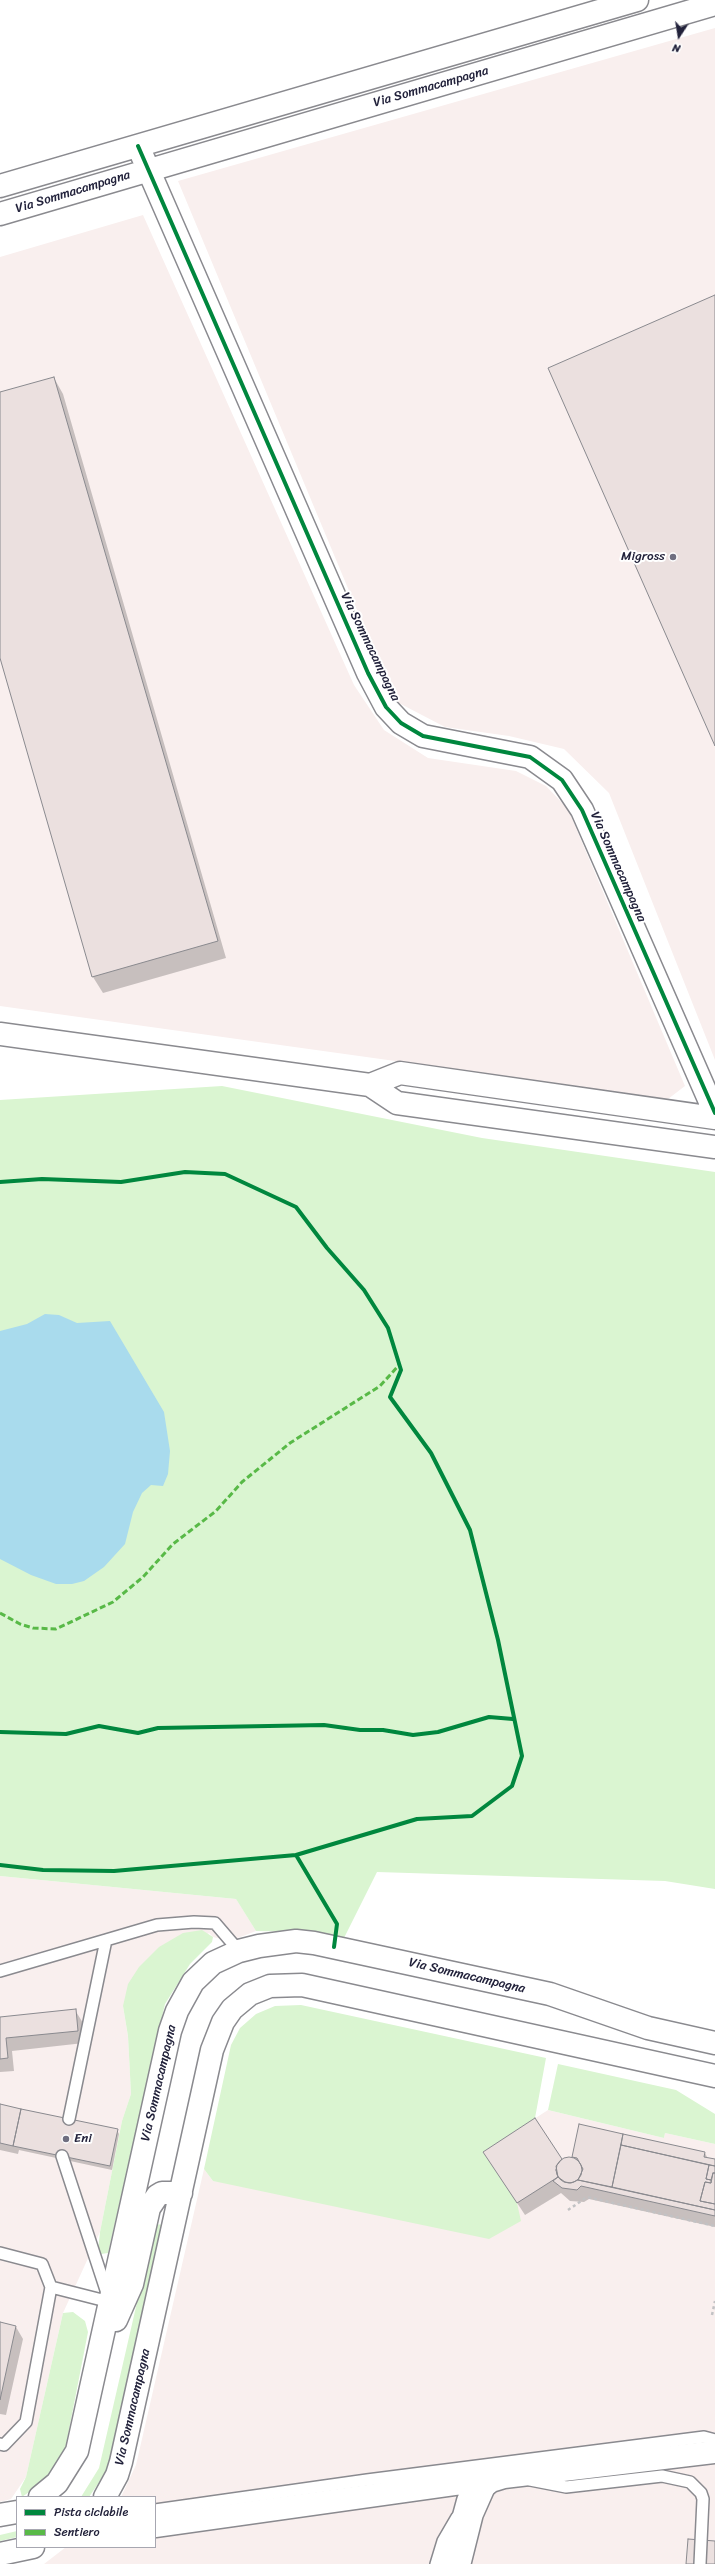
<!DOCTYPE html>
<html>
<head>
<meta charset="utf-8">
<style>
  body { margin:0 }
  #map { position:relative; width:715px; height:2564px; overflow:hidden; background:#fff; font-family:Sriracha,sans-serif }
  canvas { display:block }
  .legend { position:absolute; left:16px; top:2496px; width:140px; height:52px; box-sizing:border-box; background:#fff; border:1px solid #a7a7b1; margin:0; padding:5px 7px; list-style:none; font-size:12px; color:#22223b }
  .legend li { display:flex; align-items:center; gap:8px; height:20px }
  .legend b { width:20px; border:1px solid #a7a7b1 }
  .north { position:absolute; left:659px; top:16px; width:40px; height:40px; -webkit-text-stroke:3px #fff; paint-order:stroke; rotate:192deg; font-size:11px; font-weight:700; line-height:16px; text-align:center; color:#22223b }
  .north::after { content:''; display:block; margin:auto; width:14px; height:18px; background:#22223b; clip-path:polygon(50% 0,100% 100%,50% 72%,0 100%) }
</style>
</head>
<body>
<div id="map">
<canvas width="715" height="2564"></canvas>
<ul class="legend">
<li><b style="height:5px;background:#00873e"></b>Pista ciclabile</li>
<li><b style="height:5px;background:#58b947"></b>Sentiero</li>
</ul>
<div class="north">N</div>
</div>
<script>
const g = document.querySelector('canvas').getContext('2d');
g.lineJoin = 'round';
function paint(path, color) { g.fillStyle = color; g.fill(path, 'evenodd'); }
const shape = rows => new Path2D(rows.map(r => 'M' + r).join(''));
function strokePath(path, color, width, dash) { g.strokeStyle = color; g.lineWidth = width; g.lineCap = dash ? 'butt' : 'round'; g.setLineDash(dash || []); g.stroke(path); }
function drawText(font, color, halo, rows, align = 'center') {
  g.font = font + ' Sriracha,sans-serif'; g.lineWidth = 4; g.setLineDash([]); g.textBaseline = 'middle'; g.strokeStyle = halo; g.fillStyle = color; for (const [text, x, y, turn = 0] of rows) {
    g.save(); g.translate(x, y); g.rotate((+turn || 0) * Math.PI / 180); g.textAlign = isNaN(turn) ? turn : align; if (halo) g.strokeText(text, 0, 0); g.fillText(text, 0, 0); g.restore();
  }
}
paint(shape([
  [715,28,715,1060,609,793,564,749,509,736,445,727,395,701,178,181],
  [143,215,354,685,384,730,428,758,516,771,546,786,568,809,685,1086,668,1099,0,1006,0,257],
  [0,1876,236,1899,256,1931,230,1941,213,1937,209,1933,123,2006,128,2036,131,2094,122,2121,100,2232,63,2313,26,2477,11,2499,0,2502],
  [548,2110,664,2138,665,2133,715,2144,715,2564,44,2564,66,2547,155,2547,155,2497,121,2497,136,2465,204,2169,213,2181,517,2203,483,2152]
]), '#f9efee');
paint(shape([
  [222,1086,482,1138,715,1172,715,1889,665,1881,377,1872,343,1940,311,1932,256,1931,236,1899,0,1876,0,1100],
  [202,1930,213,1937,212,1942,190,1964,165,2004,108,2253,101,2254,98,2250,100,2232,122,2121,131,2094,128,2036,123,2006,128,1984,139,1967,159,1947,183,1933],
  [301,2005,546,2058,535,2118,483,2152,517,2203,521,2221,489,2239,213,2181,204,2169,231,2045,240,2028,256,2014,275,2006],
  [558,2064,676,2090,715,2114,715,2144,665,2133,664,2138,548,2110],
  [155,2224,164,2225,115,2437,106,2472,89,2497,81,2497,99,2468],
  [73,2312,85,2321,88,2332,66,2445,60,2460,43,2482,22,2497,20,2489,26,2477,63,2313],
  [17,2531,17,2537,0,2541,0,2535]
]), '#daf5d1');
paint(shape([
  [45,1314,59,1315,77,1323,110,1321,164,1412,170,1451,168,1474,163,1486,151,1485,142,1493,133,1512,125,1544,104,1567,84,1581,72,1584,56,1584,31,1575,0,1559,0,1331,27,1324]
]), '#a9dbed');
paint(shape([
  [54,378,63,394,226,958,103,993,93,977,0,654,0,393],
  [75,2010,83,2023,84,2043,12,2051,14,2071,0,2072,0,2018],
  [0,2105,117,2130,119,2134,112,2170,19,2150,18,2154,0,2150],
  [534,2119,562,2160,574,2159,580,2126,705,2153,708,2159,715,2160,715,2227,589,2199,584,2202,570,2201,561,2193,525,2215,484,2152],
  [563,2180,576,2184,563,2182],
  [0,2323,16,2327,23,2339,6,2415,0,2414]
]), '#0003');
const building = shape([
  [715,295,715,746,548,368,715,295],
  [54,377,218,941,92,977,0,658,0,392,54,377],
  [76,2009,78,2031,6,2038,8,2058,0,2059,0,2017,76,2009],
  [0,2104,21,2109,13,2146,0,2143,0,2104],
  [21,2109,118,2129,110,2166,13,2146,21,2109],
  [535,2118,562,2159,556,2166,558,2177,517,2203,483,2152,535,2118],
  [579,2124,623,2134,612,2187,578,2180,583,2169,577,2158,572,2157,579,2124],
  [623,2134,705,2152,704,2157,715,2159,715,2166,621,2145,623,2134],
  [621,2145,709,2165,706,2179,711,2180,711,2183,705,2182,700,2201,715,2204,715,2210,612,2187,621,2145],
  '556 2170a13 13 0 1 1 26 0a13 13 0 1 1-26 0Z',
  [709,2165,715,2166,715,2173,713,2173,711,2180,706,2179,709,2165],
  [713,2173,715,2173,715,2204,700,2201,705,2182,711,2183,713,2173],
  [558,2177,565,2182,571,2183,578,2180,715,2210,715,2216,581,2186,577,2190,562,2188,553,2181,558,2177],
  [0,2322,16,2326,0,2400,0,2322],
  [688,2539,715,2541,715,2564,686,2564,688,2539]
]);
paint(building, '#ebe0df');
strokePath(building, '#8a8a8f', 1);
const service = shape([
  [0,1971,106,1940],
  [69,2119,106,1940,157,1925,194,1922,215,1923,239,1951],
  [62,2156,108,2296],
  [0,2253,42,2264,51,2287,110,2302],
  [0,2444,4,2445,26,2422,51,2287],
  [530,2480,566,2487,662,2476,690,2482,701,2493,703,2499,700,2564],
  [155,2510,367,2480,704,2437,715,2440],
  [436,2564,443,2541,457,2517],
  [465,2564,477,2516,489,2489]
]);
const minor = shape([
  [138,146,368,673,386,707,401,723,423,736,530,757,562,780,582,810,715,1113],
  [0,186,637,0],
  [0,214,715,4],
  [0,1034,370,1085],
  [715,1118,400,1073,370,1085,397,1103,715,1147],
  [155,2526,504,2477],
  [451,2564,468,2501,474,2494,491,2481,504,2477,715,2452]
]);
const tertiary = shape([
  [116,2320,132,2284,149,2208,157,2196,162,2193,181,2193],
  [40,2497,57,2483,77,2451,170,2031,177,2011,193,1982,213,1963,239,1951,259,1946,296,1941,314,1943,550,1994,648,2028,715,2043],
  [105,2497,117,2475,121,2462,212,2050,223,2022,232,2009,250,1994,270,1986,302,1985,715,2076],
  [0,2515,17,2512],
  [0,2554,33,2547]
]);
strokePath(service, '#8a8a8f', 14);
strokePath(minor, '#8a8a8f', 25);
strokePath(tertiary, '#8a8a8f', 25);
strokePath(shape([
  [568,2210,587,2197,715,2226],
  [712,2315,715,2301]
]), '#c2c2c4', 2.5, [3, 3]);
strokePath(service, '#fff', 11);
strokePath(minor, '#fff', 22);
strokePath(tertiary, '#fff', 22);
strokePath(shape([
  [0,1613,20,1624,33,1628,56,1629,113,1602,143,1577,173,1544,216,1511,242,1482,290,1443,380,1386,400,1364]
]), '#58b947', 3, [6, 3]);
strokePath(shape([
  [138,146,368,673,386,707,401,723,423,736,530,757,562,780,582,810,715,1113],
  [0,1182,42,1179,121,1182,185,1172,225,1174,296,1207,327,1248,364,1290,388,1328,401,1370,390,1397,431,1453,470,1530,498,1640,522,1756,512,1786,472,1816,417,1819,296,1855,337,1924,334,1947],
  [0,1732,66,1734,99,1726,138,1733,158,1728,324,1725,360,1730,383,1730,413,1735,438,1732,489,1717,513,1719],
  [0,1865,43,1870,114,1871,296,1855]
]), '#00873e', 4);
for (const [x, y, r, color] of [
  [673,557,4,"#6f6f80"],
  [66,2139,4,"#6f6f80"]
]) { const dot = new Path2D(); dot.arc(x, y, r, 0, 2 * Math.PI); g.fillStyle = color; g.fill(dot); strokePath(dot, '#fff', 1.5); }
drawText('13px', '#22223b', '#fff', [
  ["Via Sommacampagna",431,87,-16],
  ["Via Sommacampagna",73,192,-17],
  ["Via Sommacampagna",370,647,64],
  ["Via Sommacampagna",618,867,66],
  ["Via Sommacampagna",467,1976,13],
  ["Via Sommacampagna",159,2083,-77],
  ["Via Sommacampagna",133,2407,-77]
]);
drawText('13px', '#22223b', '#fff', [
  ["Migross",665,557],
  ["Eni",74,2139,"left"]
], 'right');
</script>
</body>
</html>
